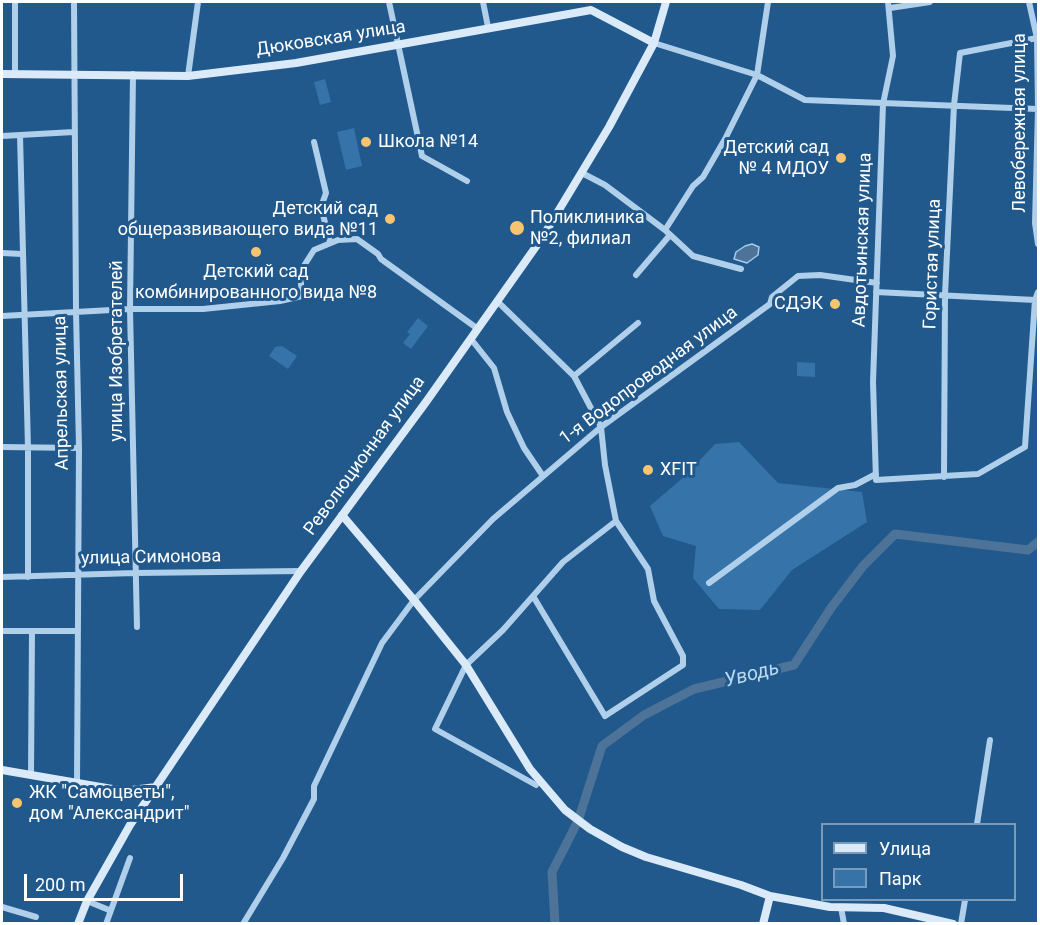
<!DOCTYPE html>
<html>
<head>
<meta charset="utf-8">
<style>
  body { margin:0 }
  #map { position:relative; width:1040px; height:925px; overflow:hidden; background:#21598c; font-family:Roboto,sans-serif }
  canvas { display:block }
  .frame { position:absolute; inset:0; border:3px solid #fff; pointer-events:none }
  .legend { position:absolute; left:821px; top:823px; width:195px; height:78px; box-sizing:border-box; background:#21598c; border:2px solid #7a9bba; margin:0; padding:8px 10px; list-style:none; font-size:18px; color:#fff }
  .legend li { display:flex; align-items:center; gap:12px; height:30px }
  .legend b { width:30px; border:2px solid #7a9bba }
  .scale { position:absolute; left:24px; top:874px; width:159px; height:27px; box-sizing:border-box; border:3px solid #fff; border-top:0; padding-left:8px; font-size:18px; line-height:21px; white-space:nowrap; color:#fff; -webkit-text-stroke:4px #21598c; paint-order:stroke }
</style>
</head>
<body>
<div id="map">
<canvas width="1040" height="925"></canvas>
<div class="frame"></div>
<ul class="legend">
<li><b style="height:8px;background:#daeaf9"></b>Улица</li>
<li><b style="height:16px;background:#3573a9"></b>Парк</li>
</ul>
<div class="scale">200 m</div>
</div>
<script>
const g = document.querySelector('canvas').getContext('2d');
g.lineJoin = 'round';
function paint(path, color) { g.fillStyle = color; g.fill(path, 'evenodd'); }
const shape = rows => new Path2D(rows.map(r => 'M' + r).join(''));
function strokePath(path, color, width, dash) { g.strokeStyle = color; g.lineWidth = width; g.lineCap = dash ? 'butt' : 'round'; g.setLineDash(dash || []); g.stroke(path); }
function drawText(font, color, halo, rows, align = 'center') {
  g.font = font + ' Roboto,sans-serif'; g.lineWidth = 6; g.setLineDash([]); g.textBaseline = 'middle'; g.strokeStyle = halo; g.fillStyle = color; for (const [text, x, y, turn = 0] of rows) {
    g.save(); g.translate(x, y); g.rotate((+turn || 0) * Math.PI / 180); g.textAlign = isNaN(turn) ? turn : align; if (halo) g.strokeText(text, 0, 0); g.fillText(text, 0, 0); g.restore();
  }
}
paint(shape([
  [325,79,331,102,320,105,314,82],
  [354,128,362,166,346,170,337,132],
  [418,318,428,326,411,349,403,343,410,334,407,332],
  [282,346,297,356,288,369,269,356,275,347],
  [797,362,815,363,815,377,797,376],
  [739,442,778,483,862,492,867,522,792,570,760,610,719,609,693,578,696,546,663,536,650,506,686,475,715,444]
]), '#3573a9');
const water = shape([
  [752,244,759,247,758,255,747,263,734,259,736,252,745,246,752,244]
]);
paint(water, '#4d7498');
strokePath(water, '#a2cbec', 1.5);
strokePath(shape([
  [555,924,552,872,578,821,602,746,644,715,694,689,794,665,831,608,863,566,895,534,1028,550,1038,542]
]), '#4d7498', 9);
strokePath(shape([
  [15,2,15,74],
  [74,2,76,311,79,448,77,783],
  [389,2,422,156,467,181],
  [483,2,488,27],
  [888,2,893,56,883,104,873,382,876,480,978,474,1025,447,1035,300,1038,292],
  [1029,2,1037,38,1038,109,1035,223,1038,244],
  [890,8,930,2],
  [654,43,757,75,805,100,1038,109],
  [133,74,130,309,137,627],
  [188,76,198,2],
  [20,135,28,448,28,577],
  [2,136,74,132],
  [314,142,326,193,321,207,330,242],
  [582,173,605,185,665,230,693,256,741,269],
  [665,230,693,186,703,177,725,139,757,75,768,2],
  [2,253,22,254],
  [636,275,670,235],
  [876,292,1035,300],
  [497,301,574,376,601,427,605,465,616,521,648,569,654,601,683,656,683,665,605,716,533,596],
  [2,316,130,309,203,309,280,301,302,296,300,272,314,250,338,240,357,239,378,254,381,259,478,329],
  [471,339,494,368,507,412,524,448,543,476],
  [574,376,638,323],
  [2,447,79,448],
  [944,477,945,295,954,105,960,53,1037,38],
  [2,577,135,573,301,571],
  [709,583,838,488,855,485,876,474],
  [2,631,78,631],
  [31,775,32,631],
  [536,785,435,729,466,665,503,630,563,562,616,521],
  [977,824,990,740],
  [87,901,109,910],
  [2,907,36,917],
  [841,907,844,924],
  [106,924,130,858],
  [243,924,283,858,314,799,314,786,382,643,414,600,493,519,601,427,770,304,772,297,798,276,820,275,877,283],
  [961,924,965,900]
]), '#afcfeb', 6);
strokePath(shape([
  [2,74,188,76,296,63,591,10,654,43],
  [342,515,414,600,466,665,530,769,565,810,590,829,622,847,646,857,741,885,770,896,830,907,884,908,953,924],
  [2,770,124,791,156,787],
  [78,924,87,901,130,825,301,571,426,402,542,238,609,127,654,43,666,2],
  [763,924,770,896]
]), '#daeaf9', 8);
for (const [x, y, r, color] of [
  [366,142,6,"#f8c470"],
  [841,158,6,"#f8c470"],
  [390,219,6,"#f8c470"],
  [517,228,8,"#f8c470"],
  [256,252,6,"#f8c470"],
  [835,304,6,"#f8c470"],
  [648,470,6,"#f8c470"],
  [17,803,6,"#f8c470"]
]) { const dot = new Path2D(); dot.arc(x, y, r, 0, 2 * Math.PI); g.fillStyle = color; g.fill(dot); strokePath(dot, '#21598c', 2); }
drawText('18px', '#fff', '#21598c', [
  ["Дюковская улица",331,39,-9],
  ["Левобережная улица",1020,123,-90],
  ["Авдотьинская улица",863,240,-88],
  ["Гористая улица",933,264,-88],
  ["улица Изобретателей",117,351,-90],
  ["1-я Водопроводная улица",649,376,-37],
  ["Апрельская улица",62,393,-91],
  ["Революционная улица",365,456,-54],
  ["улица Симонова",151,558,-1]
]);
drawText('18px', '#fff', '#21598c', [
  ["Школа №14",378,142],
  ["Детский сад",829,148,"right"],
  ["№ 4 МДОУ",829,169,"right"],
  ["Детский сад",378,209,"right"],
  ["общеразвивающего вида №11",378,230,"right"],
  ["Поликлиника",530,218],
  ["№2, филиал",530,239],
  ["Детский сад",256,272,"center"],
  ["комбинированного вида №8",256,293,"center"],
  ["СДЭК",823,304,"right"],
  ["XFIT",660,470],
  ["ЖК \"Самоцветы\",",29,793],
  ["дом \"Александрит\"",29,814]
], 'left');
drawText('italic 20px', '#bad9f2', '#21598c', [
  ["Уводь",752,675,-14]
]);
</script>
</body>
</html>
